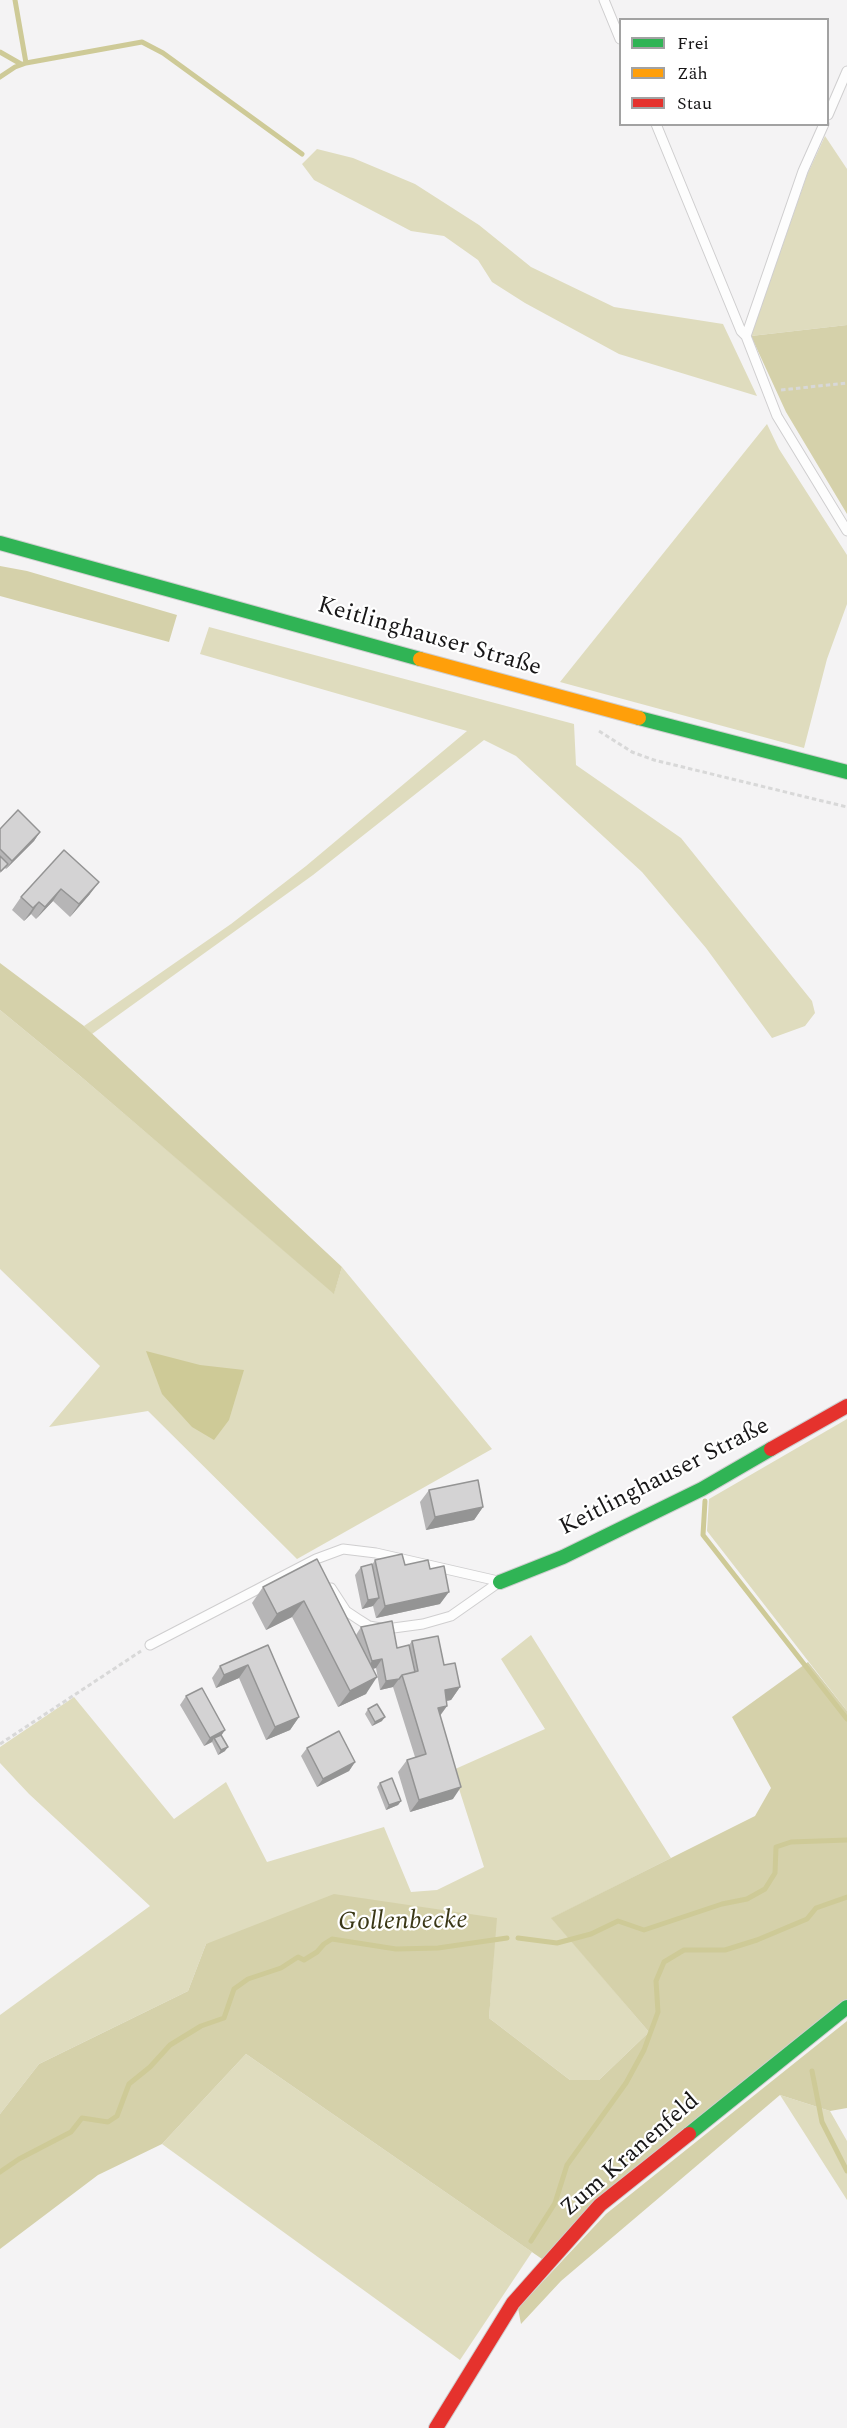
<!DOCTYPE html>
<html>
<head>
<meta charset="utf-8">
<style>
  body { margin:0 }
  #map { position:relative; width:847px; height:2428px; overflow:hidden; background:#f4f3f4; font-family:Spectral,serif }
  canvas { display:block }
  .legend { position:absolute; left:619px; top:18px; width:210px; height:108px; box-sizing:border-box; background:#fff; border:2px solid #a2a2a2; margin:0; padding:8px 10px; list-style:none; font-size:18px; color:#171617 }
  .legend li { display:flex; align-items:center; gap:12px; height:30px }
  .legend b { width:30px; border:2px solid #a2a2a2 }
</style>
</head>
<body>
<div id="map">
<canvas width="847" height="2428"></canvas>
<ul class="legend">
<li><b style="height:8px;background:#30b455"></b>Frei</li>
<li><b style="height:8px;background:#ff9f0a"></b>Zäh</li>
<li><b style="height:8px;background:#e5322d"></b>Stau</li>
</ul>
</div>
<script>
const g = document.querySelector('canvas').getContext('2d');
g.lineJoin = 'round';
function paint(path, color) { g.fillStyle = color; g.fill(path, 'evenodd'); }
const shape = rows => new Path2D(rows.map(r => 'M' + r).join(''));
function strokePath(path, color, width, dash) { g.strokeStyle = color; g.lineWidth = width; g.lineCap = dash ? 'butt' : 'round'; g.setLineDash(dash || []); g.stroke(path); }
function drawText(font, color, halo, rows, align = 'center') {
  g.font = font + ' Spectral,serif'; g.lineWidth = 4.5; g.setLineDash([]); g.textBaseline = 'middle'; g.strokeStyle = halo; g.fillStyle = color; for (const [text, x, y, turn = 0] of rows) {
    g.save(); g.translate(x, y); g.rotate((+turn || 0) * Math.PI / 180); g.textAlign = isNaN(turn) ? turn : align; if (halo) g.strokeText(text, 0, 0); g.fillText(text, 0, 0); g.restore();
  }
}
paint(shape([
  [825,136,847,169,847,325,751,336,807,175],
  [317,149,353,158,415,184,479,225,531,267,614,307,723,324,757,396,619,354,525,303,492,282,478,260,444,236,411,231,314,180,302,164],
  [767,424,779,449,847,555,847,604,827,659,804,748,560,682],
  [209,627,574,724,576,765,681,838,812,1001,815,1013,805,1026,772,1038,706,948,642,872,516,756,484,740,313,875,92,1034,84,1026,231,924,306,866,467,731,200,654],
  [0,1010,79,1075,334,1293,342,1267,492,1449,297,1559,148,1411,49,1427,100,1366,0,1269],
  [847,1419,847,1711,707,1531,709,1499],
  [531,1635,671,1858,552,1918,649,2032,599,2080,570,2080,489,2018,496,1918,206,1944,188,1991,39,2064,0,2114,0,2015,150,1906,29,1794,0,1763,0,1747,74,1697,174,1819,226,1782,267,1862,384,1827,411,1892,437,1890,484,1867,453,1770,545,1729,501,1659],
  [246,2054,532,2252,460,2360,162,2144],
  [780,2095,830,2111,847,2141,847,2200]
]), '#dfdcbe');
paint(shape([
  [847,325,847,514,786,412,751,336],
  [0,566,27,571,177,615,169,642,0,596],
  [0,963,84,1026,342,1267,334,1294,79,1075,0,1010],
  [808,1662,847,1711,847,1999,542,2259,246,2054,162,2144,98,2175,0,2249,0,2114,39,2064,188,1991,206,1944,334,1894,497,1918,489,2018,570,2080,599,2080,649,2032,551,1918,755,1816,771,1788,732,1717],
  [847,2021,847,2108,830,2111,780,2095,561,2281,521,2324,518,2308,606,2214]
]), '#d5d1aa');
paint(shape([
  [146,1351,200,1365,244,1370,229,1420,214,1440,192,1427,162,1394]
]), '#ceca97');
strokePath(shape([
  [15,0,26,63],
  [0,52,21,64],
  [0,77,15,67,26,63,142,42,163,53,302,154],
  [705,1501,703,1535,847,1719],
  [518,1938,557,1943,591,1934,618,1921,644,1930,722,1904,747,1899,765,1889,775,1873,776,1847,791,1842,847,1840],
  [812,2071,822,2122,847,2171],
  [0,2172,19,2159,71,2132,82,2118,108,2122,117,2116,129,2084,150,2067,170,2045,201,2026,224,2018,234,1989,248,1979,281,1968,298,1957,304,1960,317,1952,324,1944,332,1939,396,1949,438,1948,507,1938],
  [531,2241,555,2203,567,2165,626,2083,644,2050,658,2012,656,1981,664,1962,684,1950,725,1950,757,1940,807,1919,816,1908,847,1897]
]), '#ceca97', 5);
const lane = shape([
  [604,0,620,39],
  [828,115,847,71],
  [656,124,741,331,746,336],
  [824,124,803,171,746,336,777,416,847,531],
  [331,1588,346,1611,358,1619,369,1626,386,1629,423,1624,451,1616,498,1583],
  [150,1645,316,1559,343,1549,376,1553,498,1581]
]);
const fast = shape([
  [0,543,420,659],
  [639,718,847,772],
  [500,1582,563,1557,702,1489,771,1449],
  [689,2134,847,2007]
]);
const slow = shape([
  [420,659,639,718]
]);
const jam = shape([
  [771,1449,847,1406],
  [436,2428,513,2303,600,2205,689,2134]
]);
strokePath(lane, '#cfcecf', 11);
strokePath(fast, '#cfcecf', 16);
strokePath(slow, '#cfcecf', 16);
strokePath(jam, '#cfcecf', 16);
strokePath(shape([
  [781,390,847,383],
  [599,731,632,752,654,760,847,807],
  [0,1744,141,1651]
]), '#d8d8d8', 3, [4.5, 3]);
strokePath(lane, '#fdfdfd', 9);
strokePath(fast, '#30b455', 14);
strokePath(slow, '#ff9f0a', 14);
strokePath(jam, '#e5322d', 14);
paint(shape([
  [0,829,40,832,34,841,6,869,5,868,0,873],
  [64,850,90,894,70,917,53,901,36,919,31,914,24,921,12,910,21,897],
  [429,1490,483,1507,474,1520,426,1530,420,1502],
  [317,1559,356,1635,361,1627,397,1648,409,1645,412,1641,444,1665,460,1687,451,1700,446,1701,447,1706,440,1716,453,1799,410,1812,398,1772,407,1760,415,1757,393,1687,380,1690,376,1668,373,1669,366,1694,338,1707,292,1617,266,1630,252,1603,263,1587],
  [375,1560,430,1569,440,1604,376,1618,373,1606,362,1609,355,1575,361,1567,372,1565],
  [268,1645,299,1717,290,1730,266,1740,239,1678,216,1688,212,1678,220,1666],
  [186,1696,225,1730,221,1735,225,1751,218,1755,212,1742,204,1746,180,1705],
  [368,1709,382,1721,372,1726,365,1714],
  [307,1748,355,1762,349,1771,317,1787,301,1756],
  [380,1783,401,1801,398,1805,386,1810,377,1787]
]), '#b6b5b6');
paint(shape([
  [40,832,34,841,6,869,12,861],
  [99,882,90,894,70,917,79,904],
  [61,889,53,901,36,919,45,907],
  [39,902,31,914,24,921,33,908],
  [483,1507,474,1520,426,1530,435,1517],
  [449,1592,440,1604,376,1618,385,1606],
  [379,1598,373,1606,362,1609,368,1600],
  [304,1601,292,1617,266,1630,277,1614],
  [382,1659,376,1668,366,1670,372,1661],
  [248,1665,239,1678,216,1688,224,1675],
  [377,1677,366,1694,338,1707,350,1691],
  [399,1679,393,1687,380,1690,386,1681],
  [460,1687,451,1700,436,1703,445,1690],
  [447,1706,438,1718,438,1708],
  [299,1717,290,1730,266,1740,275,1727],
  [385,1717,382,1721,372,1726,375,1722],
  [225,1730,219,1739,214,1738,212,1742,204,1746,210,1738],
  [228,1747,225,1751,218,1755,221,1750],
  [355,1762,349,1771,317,1787,323,1779],
  [461,1787,453,1799,410,1812,419,1800],
  [401,1801,398,1805,386,1810,389,1805]
]), '#949494');
const building = shape([
  [18,810,40,832,12,861,0,849,0,829,18,810],
  [64,850,99,882,79,904,61,889,45,907,39,902,33,908,21,897,64,850],
  [0,856,8,864,1,871,0,870,0,856],
  [478,1480,483,1507,435,1517,429,1490,478,1480],
  [402,1554,405,1565,428,1560,430,1569,444,1566,449,1592,385,1606,375,1560,402,1554],
  [317,1559,377,1677,350,1691,304,1601,277,1614,263,1587,317,1559],
  [372,1564,379,1598,368,1600,361,1567,372,1564],
  [392,1621,397,1648,409,1645,415,1672,402,1675,399,1679,386,1681,382,1659,372,1661,361,1627,392,1621],
  [438,1636,444,1665,455,1663,460,1687,445,1690,447,1706,438,1708,461,1787,419,1800,407,1760,426,1754,402,1675,418,1671,412,1641,438,1636],
  [268,1645,299,1717,275,1727,248,1665,224,1675,220,1666,268,1645],
  [202,1688,225,1730,210,1738,186,1696,202,1688],
  [377,1704,385,1717,375,1722,368,1709,377,1704],
  [339,1731,355,1762,323,1779,307,1748,339,1731],
  [221,1735,228,1747,221,1750,214,1738,221,1735],
  [392,1778,401,1801,389,1805,380,1783,392,1778]
]);
paint(building, '#d4d3d4');
strokePath(building, '#949494', 1.5);
drawText('24px', '#171617', '#fff', [
  ["Keitlinghauser Straße",429,638,16],
  ["Keitlinghauser Straße",665,1478,-27],
  ["Zum Kranenfeld",631,2156,-41]
]);
drawText('italic 26px', '#3a3716', '#fff', [
  ["Gollenbecke",403,1923,-1]
]);
</script>
</body>
</html>
